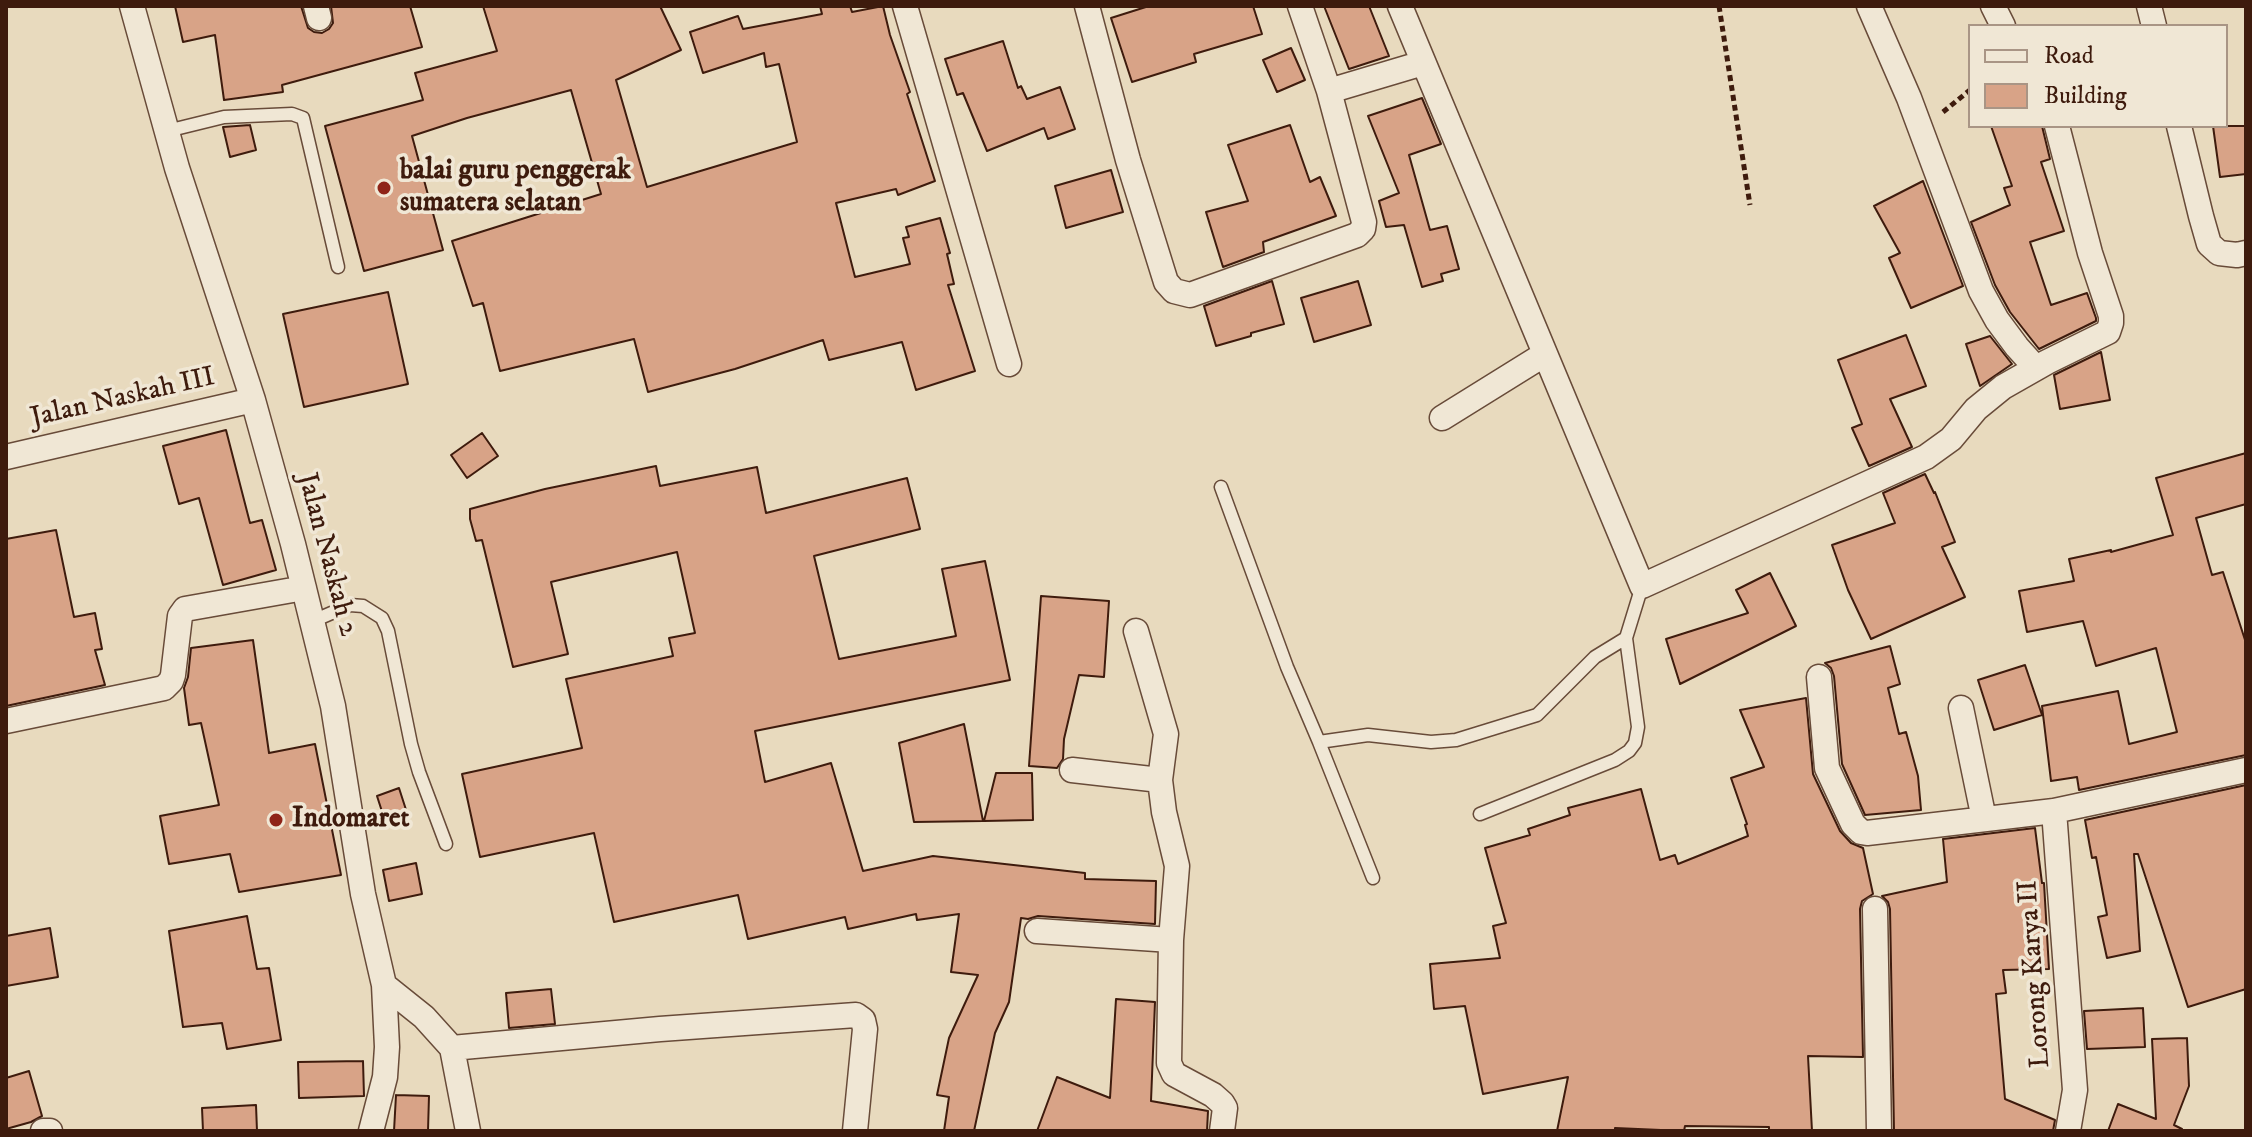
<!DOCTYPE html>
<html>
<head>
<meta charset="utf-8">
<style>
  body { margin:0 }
  #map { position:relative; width:2252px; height:1137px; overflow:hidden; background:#e8dabe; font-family:"IM FELL DW Pica",serif }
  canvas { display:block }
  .frame { position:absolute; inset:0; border:8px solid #3e1b0d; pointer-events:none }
  .legend { position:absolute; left:1968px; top:24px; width:260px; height:104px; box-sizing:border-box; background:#f0e7d5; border:2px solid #a99585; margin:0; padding:10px 14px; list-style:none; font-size:24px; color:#3e1b0d }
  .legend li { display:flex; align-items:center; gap:16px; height:40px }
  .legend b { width:40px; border:2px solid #a99585 }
</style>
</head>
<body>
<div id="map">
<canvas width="2252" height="1137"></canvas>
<div class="frame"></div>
<ul class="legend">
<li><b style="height:10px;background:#f0e7d5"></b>Road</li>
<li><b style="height:22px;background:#d8a387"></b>Building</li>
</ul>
</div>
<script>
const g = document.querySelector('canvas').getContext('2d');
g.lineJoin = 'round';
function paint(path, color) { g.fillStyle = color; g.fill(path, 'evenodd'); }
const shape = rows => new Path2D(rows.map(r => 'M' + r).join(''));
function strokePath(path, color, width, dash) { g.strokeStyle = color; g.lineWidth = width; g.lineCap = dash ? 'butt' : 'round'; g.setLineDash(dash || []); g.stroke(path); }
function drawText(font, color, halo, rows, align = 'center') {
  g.font = font + ' "IM FELL DW Pica",serif'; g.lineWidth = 7; g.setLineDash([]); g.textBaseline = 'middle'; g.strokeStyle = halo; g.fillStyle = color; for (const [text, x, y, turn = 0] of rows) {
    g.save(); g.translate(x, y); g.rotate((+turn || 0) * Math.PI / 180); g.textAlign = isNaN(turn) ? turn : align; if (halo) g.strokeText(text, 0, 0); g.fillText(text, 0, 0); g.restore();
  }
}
const building = shape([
  [175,6,301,6,308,28,314,32,322,33,329,29,333,23,331,6,410,6,422,47,282,85,283,92,224,100,215,35,183,42,175,6],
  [483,6,660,6,681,50,616,80,647,187,797,142,779,64,766,67,764,53,703,73,690,32,738,16,743,29,822,14,820,6,850,6,852,12,883,6,890,35,910,92,907,94,935,181,898,195,896,189,836,203,855,277,910,264,903,238,909,237,906,227,940,218,950,253,947,254,954,284,948,285,975,371,916,390,902,342,829,360,823,340,735,369,648,392,634,339,500,371,483,303,473,306,452,241,601,194,571,90,467,118,412,136,443,250,364,271,325,126,423,100,415,73,497,51,483,6],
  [1149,6,1253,6,1262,34,1194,54,1196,62,1132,82,1111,18,1149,6],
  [1324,6,1369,6,1389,56,1349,69,1324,6],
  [1003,41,1018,88,1021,86,1027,99,1060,87,1075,129,1048,139,1044,128,987,151,963,93,957,95,945,59,1003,41],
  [1291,48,1305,80,1277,92,1263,60,1291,48],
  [1422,98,1441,144,1409,155,1430,230,1447,226,1459,269,1441,274,1443,281,1422,287,1404,225,1386,227,1379,201,1399,193,1368,116,1422,98],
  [250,125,256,150,230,157,223,127,250,125],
  [1290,125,1310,182,1320,177,1336,216,1263,242,1264,252,1223,267,1206,212,1248,201,1228,145,1290,125],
  [1991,126,2042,126,2050,159,2041,162,2064,231,2030,242,2051,305,2087,293,2096,318,2096,321,2039,349,2010,312,1995,285,1971,222,2010,205,2004,188,2012,186,1991,126],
  [2213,126,2246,126,2246,174,2220,177,2213,126],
  [1111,170,1123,212,1066,228,1055,186,1111,170],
  [1923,181,1963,286,1911,308,1889,258,1900,253,1874,206,1923,181],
  [1272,281,1284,324,1251,333,1251,336,1216,346,1204,306,1272,281],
  [1358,281,1371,325,1314,342,1301,298,1358,281],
  [388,292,408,384,304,407,283,314,388,292],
  [1906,335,1926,386,1890,399,1912,447,1869,466,1852,428,1862,424,1838,360,1906,335],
  [1990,336,2012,364,1980,386,1966,344,1990,336],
  [2101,352,2110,400,2060,409,2054,375,2101,352],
  [226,430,250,523,262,520,276,570,223,585,199,498,179,504,163,446,226,430],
  [482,433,498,456,467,478,451,455,482,433],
  [2246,453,2246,504,2196,518,2212,575,2223,572,2246,643,2246,755,2079,790,2077,777,2051,781,2042,706,2118,691,2129,744,2177,732,2156,648,2096,666,2083,621,2027,632,2019,591,2074,581,2069,559,2111,550,2111,552,2173,535,2156,478,2246,453],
  [656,466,660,486,757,467,766,513,907,478,920,529,814,556,839,659,956,636,942,569,985,561,1010,680,755,731,765,782,831,763,863,871,933,856,1085,873,1085,879,1156,881,1155,924,1038,916,1028,919,1021,918,1009,1002,995,1033,974,1131,944,1131,949,1097,937,1095,949,1038,978,975,951,972,959,914,917,920,916,914,848,929,845,917,748,939,738,895,614,922,594,833,480,857,462,774,582,748,566,679,673,656,669,638,695,633,677,552,551,582,568,654,513,667,482,540,476,541,470,519,470,509,545,489,656,466],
  [1925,474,1934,493,1935,492,1955,542,1942,547,1965,597,1871,639,1848,590,1832,545,1895,523,1883,493,1925,474],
  [56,530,74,617,95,613,102,649,95,650,105,685,6,706,6,539,56,530],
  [1770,573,1796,626,1680,684,1666,639,1748,613,1736,590,1770,573],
  [1041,596,1109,601,1104,677,1079,675,1064,739,1063,759,1057,768,1029,766,1041,596],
  [253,640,269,753,315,744,341,875,239,892,230,854,169,864,160,816,219,805,201,723,189,725,184,688,188,677,191,648,253,640],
  [1890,646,1900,684,1888,688,1899,734,1906,732,1918,776,1921,810,1865,815,1842,764,1834,676,1831,668,1825,663,1890,646],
  [2025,665,2042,715,1994,730,1978,680,2025,665],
  [1806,698,1813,774,1840,831,1851,843,1863,848,1873,894,1862,901,1860,909,1863,1057,1808,1056,1812,1131,1769,1131,1769,1127,1685,1126,1684,1131,1615,1128,1615,1131,1557,1131,1568,1077,1483,1094,1465,1006,1434,1009,1430,964,1500,958,1493,926,1506,923,1485,848,1530,835,1528,829,1570,815,1568,808,1641,789,1660,860,1675,855,1678,864,1748,836,1745,825,1747,824,1731,778,1764,767,1740,710,1806,698],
  [964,724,983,821,914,822,899,743,964,724],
  [996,773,1032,773,1033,820,984,821,996,773],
  [2246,785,2246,989,2188,1007,2138,854,2134,854,2140,951,2107,958,2098,917,2107,915,2096,857,2092,858,2085,820,2246,785],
  [399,788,408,816,386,824,377,796,399,788],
  [2035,828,2042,883,2044,883,2049,969,2003,970,2006,993,1996,994,2005,1099,2055,1120,2053,1131,1894,1131,1890,909,1888,902,1882,896,1947,882,1943,839,2035,828],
  [416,863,422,894,389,901,383,870,416,863],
  [247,916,257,969,269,968,281,1040,227,1049,222,1023,183,1027,169,931,247,916],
  [50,928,58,977,6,986,6,936,50,928],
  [551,989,555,1024,509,1028,506,993,551,989],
  [1116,999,1155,1002,1151,1101,1208,1111,1207,1131,1037,1131,1057,1077,1110,1098,1116,999],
  [2143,1008,2145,1047,2087,1049,2084,1011,2143,1008],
  [2187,1038,2189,1086,2174,1125,2182,1129,2182,1131,2108,1131,2118,1104,2156,1119,2152,1039,2187,1038],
  [363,1061,364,1096,299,1098,298,1062,363,1061],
  [29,1071,42,1116,31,1122,6,1129,6,1078,29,1071],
  [396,1095,429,1096,428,1131,394,1131,396,1095],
  [256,1105,257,1131,203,1131,202,1108,256,1105]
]);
paint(building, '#d8a387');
strokePath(building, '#3e1b0d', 2);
const lane = shape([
  [167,131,224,117,292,114,303,118,338,267],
  [1221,487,1287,667,1319,742,1373,878],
  [313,621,350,605,363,606,382,618,388,631,411,744,419,772,446,844],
  [1319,742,1368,735,1431,742,1456,740,1537,715,1595,657,1626,638],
  [1480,814,1615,760,1629,751,1635,743,1638,727,1626,638,1642,586]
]);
const street = shape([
  [132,6,177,168,253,400,293,544,333,706,363,894,384,985,387,1047,385,1077,371,1131],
  [316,6,319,18],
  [905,6,1009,364],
  [1087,6,1128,160,1166,282,1174,291,1190,295,1357,235,1363,229,1364,222,1329,91,1300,6],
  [1400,6,1642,586,1926,457,1951,439,1976,409,2003,387,2047,362,2108,332,2111,323,2111,316,2090,253,2057,126],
  [1869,6,1909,98,1981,291,1997,320,2017,347,2036,368],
  [1993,6,2003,26],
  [2149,6,2154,26],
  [1329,91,1423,63],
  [2179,126,2201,216,2209,244,2219,253,2237,255,2246,253],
  [1442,418,1545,354],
  [6,457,253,400],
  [1136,631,1166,734,1160,780,1164,812,1177,866,1171,940,1169,1063,1174,1074,1213,1095,1222,1103,1225,1108,1222,1131],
  [1819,677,1827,768,1853,824,1861,832,1867,833,2054,811,2246,770],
  [1961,708,1984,819],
  [6,721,164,688,171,681,173,675,180,616,185,609,304,588],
  [1072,770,1160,780],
  [2054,811,2075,1090,2068,1131],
  [1875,909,1879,1131],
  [1037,931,1171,940],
  [384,985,424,1017,452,1048,660,1029,856,1015,863,1020,865,1029,855,1131],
  [452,1048,468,1131],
  [43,1131,50,1131]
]);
strokePath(lane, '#684b39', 15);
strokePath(street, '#684b39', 27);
strokePath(shape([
  [1719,6,1750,205],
  [1943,112,1970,90]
]), '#3e1b0d', 5, [6, 4]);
strokePath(lane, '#f0e7d5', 12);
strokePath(street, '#f0e7d5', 24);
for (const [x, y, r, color] of [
  [384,188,8,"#8f2418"],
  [276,820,8,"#8f2418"]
]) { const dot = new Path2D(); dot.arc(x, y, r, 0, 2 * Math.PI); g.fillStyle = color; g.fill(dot); strokePath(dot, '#f0e7d5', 3); }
drawText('bold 28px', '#3e1b0d', '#f0e7d5', [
  ["balai guru penggerak",400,172],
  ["sumatera selatan",400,204],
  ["Indomaret",292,820]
], 'left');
drawText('28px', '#3e1b0d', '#f0e7d5', [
  ["Jalan Naskah III",123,399,-13],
  ["Jalan Naskah 2",326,555,75],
  ["Lorong Karya II",2036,974,-94]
]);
</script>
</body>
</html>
